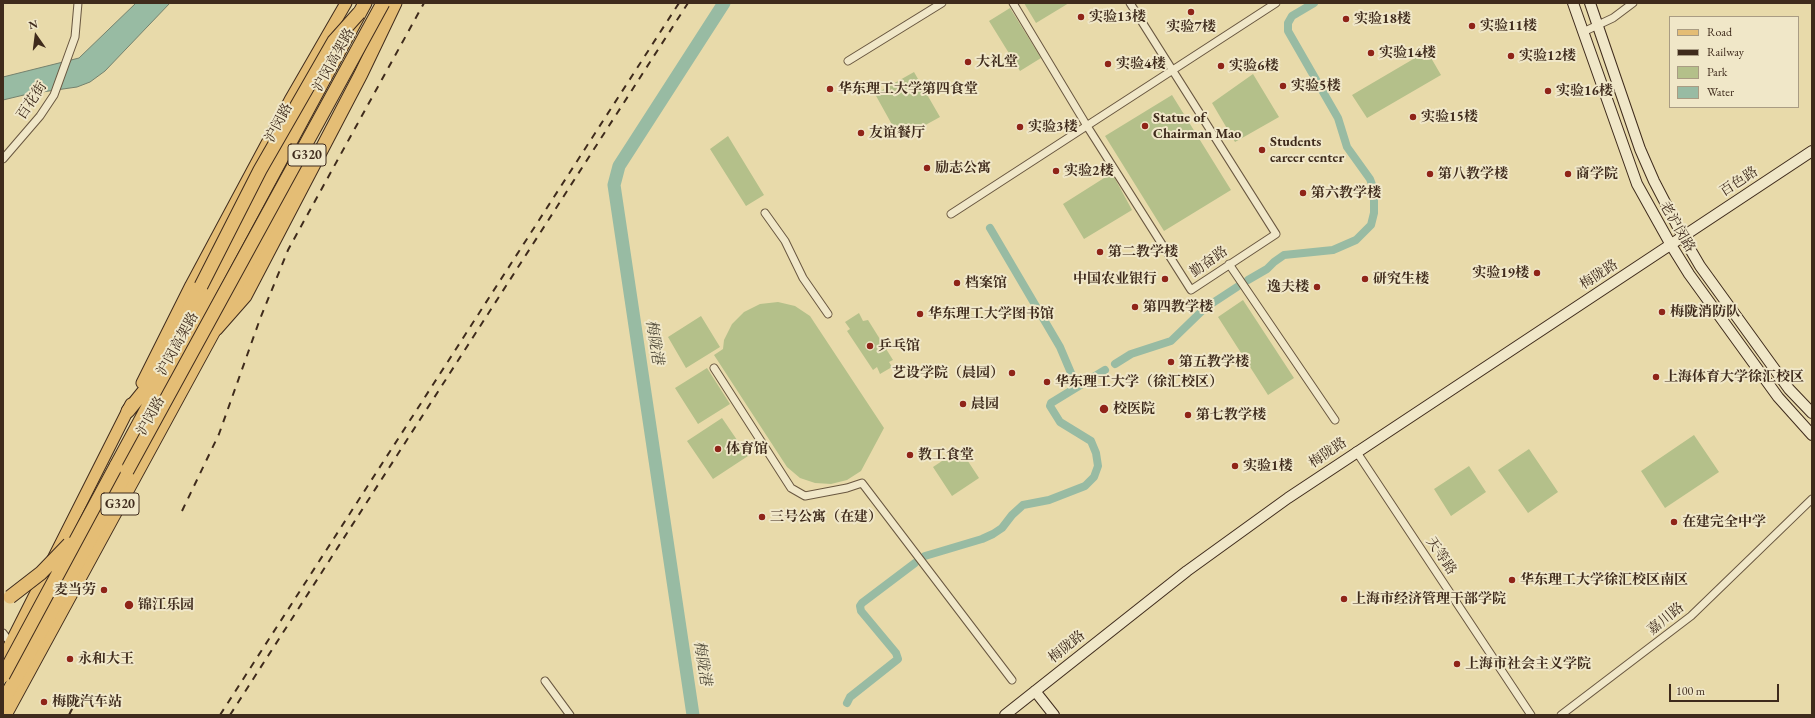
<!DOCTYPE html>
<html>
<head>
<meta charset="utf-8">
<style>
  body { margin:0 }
  #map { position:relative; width:1815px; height:718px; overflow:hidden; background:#e8daaa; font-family:"EB Garamond",serif }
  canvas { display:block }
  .frame { position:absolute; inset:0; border:4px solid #3f2b1c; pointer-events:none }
  .legend { position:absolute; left:1669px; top:16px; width:130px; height:92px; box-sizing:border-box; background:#f0e7c8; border:1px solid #a99c83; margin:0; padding:5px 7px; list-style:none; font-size:12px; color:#3f2b1c }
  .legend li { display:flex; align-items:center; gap:8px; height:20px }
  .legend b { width:20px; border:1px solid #a99c83 }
  .north { position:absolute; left:16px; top:16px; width:40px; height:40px; -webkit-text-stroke:3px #f0e7c8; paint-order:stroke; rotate:346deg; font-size:11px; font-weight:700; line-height:16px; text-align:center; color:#3f2b1c }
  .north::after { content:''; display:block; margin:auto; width:14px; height:18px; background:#3f2b1c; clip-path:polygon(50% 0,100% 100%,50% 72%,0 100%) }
  .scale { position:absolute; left:1669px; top:684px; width:110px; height:18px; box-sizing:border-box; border:2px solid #3f2b1c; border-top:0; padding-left:5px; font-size:12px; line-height:14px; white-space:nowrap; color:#3f2b1c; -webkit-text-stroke:3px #f0e7c8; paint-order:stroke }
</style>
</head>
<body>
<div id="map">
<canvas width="1815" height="718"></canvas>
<div class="frame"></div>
<ul class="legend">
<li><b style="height:5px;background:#e4bd75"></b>Road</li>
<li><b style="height:5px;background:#3f2b1c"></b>Railway</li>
<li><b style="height:11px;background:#b4c08a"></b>Park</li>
<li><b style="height:11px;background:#98bba3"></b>Water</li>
</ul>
<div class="north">N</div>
<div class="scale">100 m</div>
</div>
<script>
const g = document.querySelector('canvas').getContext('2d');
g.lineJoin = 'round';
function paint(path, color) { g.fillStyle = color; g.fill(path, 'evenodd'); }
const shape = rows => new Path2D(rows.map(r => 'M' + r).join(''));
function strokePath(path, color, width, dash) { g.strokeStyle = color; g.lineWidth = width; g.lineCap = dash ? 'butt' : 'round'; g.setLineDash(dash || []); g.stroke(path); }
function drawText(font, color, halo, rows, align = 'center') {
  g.font = font + ' "EB Garamond","Noto Serif SC",serif'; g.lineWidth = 4; g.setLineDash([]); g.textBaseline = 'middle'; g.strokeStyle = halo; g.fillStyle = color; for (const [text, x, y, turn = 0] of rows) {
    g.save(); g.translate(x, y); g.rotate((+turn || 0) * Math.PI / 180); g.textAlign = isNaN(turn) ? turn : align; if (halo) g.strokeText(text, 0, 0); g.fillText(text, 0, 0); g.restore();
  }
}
paint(shape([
  [1024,3,1069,3,1036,23],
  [1010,8,1041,58,1020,71,989,21],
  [1427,51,1441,75,1367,118,1352,95],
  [914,72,940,117,900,139,875,94],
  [1253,74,1279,117,1235,142,1212,103],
  [1172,95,1231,190,1164,231,1105,136],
  [728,136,764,195,746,206,710,149],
  [1112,173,1132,210,1084,239,1063,204],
  [1243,300,1294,378,1268,395,1218,317],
  [778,302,795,306,810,316,884,428,861,471,847,480,831,484,815,483,800,478,787,467,714,355,723,349,724,340,732,324,744,312,760,304],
  [859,313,863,321,868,320,893,360,889,362,892,367,880,374,877,367,873,370,847,331,850,329,845,322],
  [701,316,720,347,686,368,668,337],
  [707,368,730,404,698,424,675,388],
  [722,418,748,456,713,479,687,441],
  [1694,435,1719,472,1665,508,1641,471],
  [960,449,979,478,952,496,933,467],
  [1529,449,1558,492,1528,513,1498,470],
  [1469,466,1486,492,1451,516,1434,489]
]), '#b4c08a');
const water = shape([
  [136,3,170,3,105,71,90,82,77,87,28,94,3,100,3,77,79,58,136,3]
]);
paint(water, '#98bba3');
strokePath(water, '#74816d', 1);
strokePath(shape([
  [990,228,1060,347,1077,387],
  [1248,280,1267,269,1274,262,1284,255,1333,250,1356,240,1371,225,1374,213,1374,190,1370,179,1347,147,1338,118,1288,31,1288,23,1292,16,1314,3],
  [1115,364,1131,354,1171,341,1205,308,1237,287],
  [925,556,982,539,993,534,1002,528,1012,515,1023,505,1049,500,1085,486,1094,477,1098,466,1096,453,1091,441,1060,422,1050,406,1051,403,1105,370],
  [847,703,850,697,898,659,896,653,861,611,860,606,862,603,915,563]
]), '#98bba3', 8);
strokePath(shape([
  [693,715,614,185,619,166,724,3]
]), '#98bba3', 13);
const street = shape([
  [1013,3,1087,126,1191,290,1276,234,1130,3],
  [1583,32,1613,18,1633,3],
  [848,61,942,3],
  [3,159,40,116,54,95,75,37,78,3],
  [765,213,785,241,803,278,828,314],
  [951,214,1276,3],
  [1229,264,1335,420],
  [714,368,791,488,805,496,847,488,862,483,1012,680],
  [1356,451,1531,715],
  [3,633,11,644],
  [545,681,570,715],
  [1561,715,1691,616,1812,499]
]);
const secondary = shape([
  [1573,3,1637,184,1671,245,1689,274,1778,397,1812,435],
  [1590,3,1640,149,1654,181,1683,237,1700,266,1789,389,1812,413],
  [1035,691,1054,715],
  [1005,715,1187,571,1288,498,1812,151]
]);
const primary = shape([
  [142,383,191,285,290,100,346,3],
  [3,658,131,404],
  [6,715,216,329,302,164]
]);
const highway = shape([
  [216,329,245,296,361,74,395,3],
  [128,411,145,390,201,286],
  [116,466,365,3],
  [3,702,127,471]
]);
strokePath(street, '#695740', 9);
strokePath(secondary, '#3f2b1c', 12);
strokePath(primary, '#3f2b1c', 13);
strokePath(highway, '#3f2b1c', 15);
strokePath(street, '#f0e7c8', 7);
strokePath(secondary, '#f0e7c8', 10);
strokePath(primary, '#e4bd75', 11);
strokePath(highway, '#e4bd75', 13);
strokePath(shape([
  [182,511,219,434,260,319,288,250,424,3],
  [69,715,76,701],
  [220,715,679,3],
  [230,715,688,3]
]), '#3f2b1c', 2, [7, 7]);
const highwayBridge = shape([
  [201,286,260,170,334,41,359,13],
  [127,471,383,3],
  [10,597,41,573,69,544],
  [3,676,116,466]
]);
strokePath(highwayBridge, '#3f2b1c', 15, []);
strokePath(highwayBridge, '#e4bd75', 13);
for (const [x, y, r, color] of [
  [1191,12,4,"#8f2418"],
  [1081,17,4,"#8f2418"],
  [1346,19,4,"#8f2418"],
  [1472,26,4,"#8f2418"],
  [1371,53,4,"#8f2418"],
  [1511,56,4,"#8f2418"],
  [968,62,4,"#8f2418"],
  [1108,64,4,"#8f2418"],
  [1221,66,4,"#8f2418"],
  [1283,86,4,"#8f2418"],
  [830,89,4,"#8f2418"],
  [1548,91,4,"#8f2418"],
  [1413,117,4,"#8f2418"],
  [1145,126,4,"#8f2418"],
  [1020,127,4,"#8f2418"],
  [861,133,4,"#8f2418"],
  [1262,150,4,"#8f2418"],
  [927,168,4,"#8f2418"],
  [1056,171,4,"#8f2418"],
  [1430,174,4,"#8f2418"],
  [1568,174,4,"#8f2418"],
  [1303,193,4,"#8f2418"],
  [1100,252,4,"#8f2418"],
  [1537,273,4,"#8f2418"],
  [1165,279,4,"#8f2418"],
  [1365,279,4,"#8f2418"],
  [957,283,4,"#8f2418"],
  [1317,287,4,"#8f2418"],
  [1135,307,4,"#8f2418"],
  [1662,312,4,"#8f2418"],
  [920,314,4,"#8f2418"],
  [870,346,4,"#8f2418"],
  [1171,362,4,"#8f2418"],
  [1012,373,4,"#8f2418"],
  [1656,377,4,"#8f2418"],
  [1047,382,4,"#8f2418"],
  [963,404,4,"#8f2418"],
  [1104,409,5,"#8f2418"],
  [1188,415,4,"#8f2418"],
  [718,449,4,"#8f2418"],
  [910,455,4,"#8f2418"],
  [1235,466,4,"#8f2418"],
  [762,517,4,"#8f2418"],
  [1674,522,4,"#8f2418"],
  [1512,580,4,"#8f2418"],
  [104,590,4,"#8f2418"],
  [1344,599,4,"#8f2418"],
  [129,605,5,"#8f2418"],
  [70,659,4,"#8f2418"],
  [1457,664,4,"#8f2418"],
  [44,702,4,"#8f2418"]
]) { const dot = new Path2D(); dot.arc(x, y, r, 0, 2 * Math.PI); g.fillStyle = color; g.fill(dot); strokePath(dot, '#f0e7c8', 1.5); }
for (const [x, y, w] of [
  [307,155,38],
  [120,504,38]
]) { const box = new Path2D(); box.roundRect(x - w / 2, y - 11, w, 22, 3); g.fillStyle = '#f0e7c8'; g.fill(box); strokePath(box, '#3f2b1c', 1); }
drawText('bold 13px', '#3f2b1c', null, [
  ["G320",307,155],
  ["G320",120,504]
]);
drawText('bold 14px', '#3f2b1c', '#f0e7c8', [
  ["实验13楼",1089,17],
  ["实验18楼",1354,19],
  ["实验11楼",1480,26],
  ["实验7楼",1191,27,"center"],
  ["实验14楼",1379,53],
  ["实验12楼",1519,56],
  ["大礼堂",976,62],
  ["实验4楼",1116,64],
  ["实验6楼",1229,66],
  ["实验5楼",1291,86],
  ["华东理工大学第四食堂",838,89],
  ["实验16楼",1556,91],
  ["实验15楼",1421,117],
  ["Statue of",1153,118],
  ["Chairman Mao",1153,134],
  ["实验3楼",1028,127],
  ["友谊餐厅",869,133],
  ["Students",1270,142],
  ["career center",1270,158],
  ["励志公寓",935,168],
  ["实验2楼",1064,171],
  ["第八教学楼",1438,174],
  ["商学院",1576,174],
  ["第六教学楼",1311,193],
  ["第二教学楼",1108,252],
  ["实验19楼",1529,273,"right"],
  ["中国农业银行",1157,279,"right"],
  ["研究生楼",1373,279],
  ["档案馆",965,283],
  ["逸夫楼",1309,287,"right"],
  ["第四教学楼",1143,307],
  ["梅陇消防队",1670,312],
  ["华东理工大学图书馆",928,314],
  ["乒乓馆",878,346],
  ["第五教学楼",1179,362],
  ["艺设学院（晨园）",1004,373,"right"],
  ["上海体育大学徐汇校区",1664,377],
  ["华东理工大学（徐汇校区）",1055,382],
  ["晨园",971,404],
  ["校医院",1113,409],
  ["第七教学楼",1196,415],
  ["体育馆",726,449],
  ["教工食堂",918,455],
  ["实验1楼",1243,466],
  ["三号公寓（在建）",770,517],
  ["在建完全中学",1682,522],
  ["华东理工大学徐汇校区南区",1520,580],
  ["麦当劳",96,590,"right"],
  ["上海市经济管理干部学院",1352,599],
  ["锦江乐园",138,605],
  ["永和大王",78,659],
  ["上海市社会主义学院",1465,664],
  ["梅陇汽车站",52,702]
], 'left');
drawText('14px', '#3f2b1c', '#f0e7c8', [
  ["沪闵高架路",334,60,-61],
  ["百花街",32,101,-56],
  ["沪闵路",279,123,-62],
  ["百色路",1739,182,-33],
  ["老沪闵路",1677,227,60],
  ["勤奋路",1209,262,-35],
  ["梅陇路",1599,275,-33],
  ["沪闵高架路",178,344,-61],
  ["沪闵路",151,416,-61],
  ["梅陇路",1328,453,-34],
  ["天等路",1441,556,56],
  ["嘉川路",1666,619,-39],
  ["梅陇路",1067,647,-39]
]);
drawText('italic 15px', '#554f3e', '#f0e7c8', [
  ["梅陇港",654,342,81],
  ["梅陇港",702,663,81]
]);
</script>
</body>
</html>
